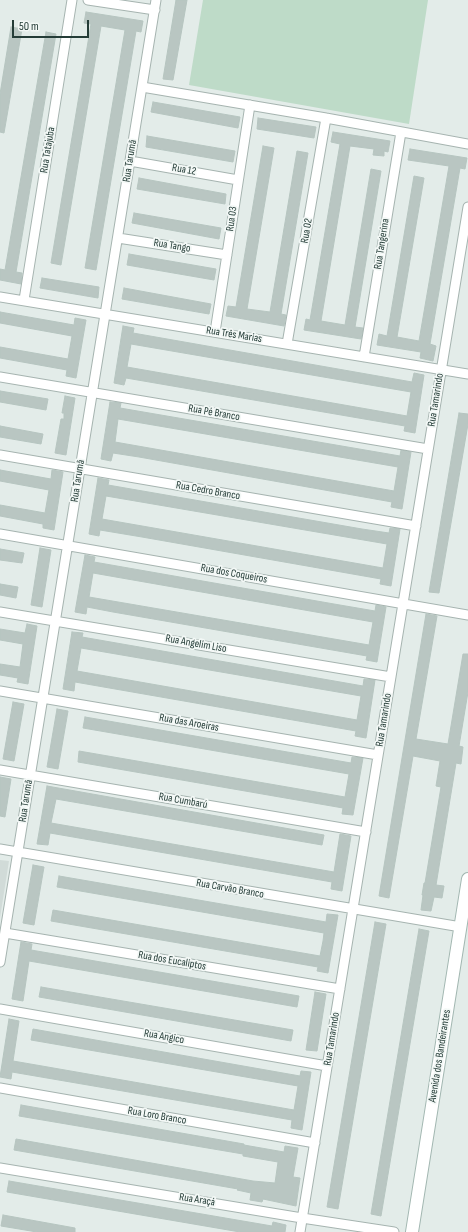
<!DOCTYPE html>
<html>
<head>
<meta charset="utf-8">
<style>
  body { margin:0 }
  #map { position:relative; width:468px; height:1232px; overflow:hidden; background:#e3ece9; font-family:"Sofia Sans Condensed",sans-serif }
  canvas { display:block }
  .scale { position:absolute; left:12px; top:20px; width:77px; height:18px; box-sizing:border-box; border:2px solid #243c37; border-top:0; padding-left:5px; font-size:12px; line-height:14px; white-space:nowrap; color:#243c37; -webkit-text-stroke:3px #f3f8f6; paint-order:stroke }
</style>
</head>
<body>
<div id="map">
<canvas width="468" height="1232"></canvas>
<div class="scale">50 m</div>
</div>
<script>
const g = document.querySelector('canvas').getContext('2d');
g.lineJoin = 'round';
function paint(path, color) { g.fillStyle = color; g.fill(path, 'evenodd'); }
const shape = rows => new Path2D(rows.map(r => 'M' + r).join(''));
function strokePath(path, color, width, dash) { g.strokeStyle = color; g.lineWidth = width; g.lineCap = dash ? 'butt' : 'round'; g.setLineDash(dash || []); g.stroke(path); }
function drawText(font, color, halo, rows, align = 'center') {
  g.font = font + ' "Sofia Sans Condensed",sans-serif'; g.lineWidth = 3.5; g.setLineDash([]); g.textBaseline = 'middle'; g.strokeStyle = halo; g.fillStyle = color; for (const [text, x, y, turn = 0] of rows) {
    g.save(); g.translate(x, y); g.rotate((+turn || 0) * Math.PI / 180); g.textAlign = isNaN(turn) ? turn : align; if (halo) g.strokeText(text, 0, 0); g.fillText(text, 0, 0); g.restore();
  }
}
paint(shape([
  [0,860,9,861,0,918]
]), '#d1dbd8');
paint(shape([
  [203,0,428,0,409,124,189,85]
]), '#bedbc8');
const building = shape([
  [176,0,187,0,173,80,163,79,176,0],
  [86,12,143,21,141,32,136,31,96,270,85,268,125,30,101,26,61,265,51,263,91,24,84,23,86,12],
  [11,27,22,29,4,133,0,132,0,94,11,27],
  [46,32,56,34,16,272,22,273,21,284,0,280,0,269,5,270,46,32],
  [153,102,240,117,238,128,151,112,153,102],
  [258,118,316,127,314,138,257,129,258,118],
  [333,132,390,141,388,152,384,151,384,156,373,155,374,149,350,146,321,321,345,325,371,169,381,171,355,327,363,328,361,339,304,330,306,319,310,320,340,144,331,142,333,132],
  [147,136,235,151,233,162,146,147,147,136],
  [263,146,274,148,247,309,270,312,297,151,308,153,281,314,286,315,284,326,226,316,228,306,236,307,263,146],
  [410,149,467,158,465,169,460,168,430,344,436,346,433,361,420,358,421,352,377,345,379,334,387,336,414,176,424,178,397,337,419,341,442,207,449,166,408,160,410,149],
  [139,178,226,194,225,204,137,189,139,178],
  [134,213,221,228,219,239,132,223,134,213],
  [129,254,216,269,214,280,127,265,129,254],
  [42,278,99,287,98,298,40,288,42,278],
  [124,288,211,304,209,314,122,299,124,288],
  [0,312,74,325,75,318,86,320,76,378,66,376,67,370,0,358,0,347,68,359,72,336,0,323,0,312],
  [123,326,134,328,133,333,412,382,414,373,424,375,415,433,404,431,405,426,126,378,124,385,114,383,123,326],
  [131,344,411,392,407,416,127,367,131,344],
  [0,391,48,399,46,410,0,402,0,391],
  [65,396,75,398,66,455,55,453,61,419,64,419,64,413,62,413,65,396],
  [110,402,121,403,120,408,400,456,401,450,411,452,402,509,391,507,392,502,139,457,113,453,111,461,101,459,110,402],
  [118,419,398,467,394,491,115,442,118,419],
  [459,413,468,414,468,424,439,593,429,592,459,413],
  [0,426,43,434,41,444,0,437,0,426],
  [0,470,51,479,52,470,63,472,54,530,43,528,43,524,0,516,0,505,45,513,49,490,0,481,0,470],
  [98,478,109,480,108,485,362,529,389,533,390,528,400,529,391,586,380,584,381,579,142,537,100,530,99,536,89,534,98,478],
  [106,496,387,544,383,568,102,519,106,496],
  [40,548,51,550,42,607,31,605,40,548],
  [0,549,24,553,22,563,0,560,0,549],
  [85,555,95,557,94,562,334,604,375,611,376,605,386,607,377,662,366,660,367,656,113,612,87,607,86,614,75,612,85,555],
  [93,573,373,622,369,645,89,597,93,573],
  [0,584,18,587,16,598,0,595,0,584],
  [426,614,437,616,416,739,448,744,463,654,468,654,468,692,459,746,463,747,461,764,456,763,436,885,444,886,442,898,434,897,431,911,421,910,423,895,422,895,424,883,425,883,441,787,436,786,440,761,413,756,389,898,379,896,426,614],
  [27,624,37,626,28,684,17,682,18,678,0,675,0,664,20,667,23,644,0,640,0,629,25,633,27,624],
  [72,632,83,633,82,637,363,686,364,679,375,680,366,738,355,736,356,731,75,682,74,691,63,689,72,632],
  [81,648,361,696,357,720,77,671,81,648],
  [13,702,24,704,14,761,3,759,13,702],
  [57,709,68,711,58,769,47,767,57,709],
  [85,717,351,763,352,757,363,758,353,815,342,814,343,808,78,762,79,751,345,797,349,774,83,728,85,717],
  [0,777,11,779,5,817,0,816,0,777],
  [47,786,324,835,322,845,56,799,51,823,334,872,340,834,351,836,342,891,331,889,332,882,50,833,48,845,37,844,47,786],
  [33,865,44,867,34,925,23,923,33,865],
  [59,876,326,922,327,914,338,915,328,973,317,971,318,967,51,921,53,910,320,956,323,941,324,933,57,887,59,876],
  [375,922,386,924,338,1209,327,1207,375,922],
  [419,929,429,931,381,1216,371,1214,419,929],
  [21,942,32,944,31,950,299,996,297,1007,29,961,23,1001,12,999,21,942],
  [41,987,293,1030,291,1041,39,997,41,987],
  [315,992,326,994,317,1051,306,1050,315,992],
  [9,1019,19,1021,13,1061,42,1066,294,1110,298,1086,31,1040,33,1029,300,1076,301,1071,311,1072,302,1130,291,1128,292,1120,12,1072,11,1079,0,1077,9,1019],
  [21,1105,244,1144,244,1145,284,1152,285,1146,298,1148,293,1177,300,1178,296,1206,263,1199,262,1202,250,1200,251,1193,237,1190,238,1189,14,1150,16,1139,253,1181,275,1183,278,1162,243,1156,243,1154,19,1116,21,1105],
  [9,1181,272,1226,273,1222,286,1225,285,1232,240,1232,7,1192,9,1181],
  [3,1215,75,1228,75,1232,37,1232,1,1226,3,1215]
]);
paint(building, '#b9c6c2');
strokePath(building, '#b6c5c0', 1);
const street = shape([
  [88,0,155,10],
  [142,87,326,118,468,144],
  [130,161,238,180],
  [118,238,227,255],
  [0,297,468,374],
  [24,300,72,0],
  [215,332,250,105],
  [287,344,326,118],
  [364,357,401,132],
  [0,377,428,449],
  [0,455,416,526],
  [0,534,468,615],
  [0,612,391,677],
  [0,691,378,755],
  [0,770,366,832],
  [0,849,461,927],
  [5,933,340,989],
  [0,962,156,0],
  [0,1009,327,1066],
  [0,1088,315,1143],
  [0,1168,302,1218,394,1232],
  [300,1232,468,207]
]);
const secondary = shape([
  [412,1232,468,879]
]);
strokePath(street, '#a6b4b0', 11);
strokePath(secondary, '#a2b7b1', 14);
strokePath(street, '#fff', 9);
strokePath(secondary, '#fff', 12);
drawText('11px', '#243c37', '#f3f8f6', [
  ["Rua Tatajuba",48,150,-81],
  ["Rua Tarumã",130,161,-81],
  ["Rua 12",184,170,10],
  ["Rua 03",232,219,-82],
  ["Rua 02",307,231,-80],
  ["Rua Tangerina",382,244,-81],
  ["Rua Tango",172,246,9],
  ["Rua Três Marias",234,335,9],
  ["Rua Tamarindo",436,400,-81],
  ["Rua Pé Branco",214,413,10],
  ["Rua Tarumã",78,481,-81],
  ["Rua Cedro Branco",208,491,10],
  ["Rua dos Coqueiros",234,574,10],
  ["Rua Angelim Liso",196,644,10],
  ["Rua Tamarindo",384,720,-81],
  ["Rua das Aroeiras",189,723,10],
  ["Rua Tarumã",26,801,-81],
  ["Rua Cumbarú",183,801,10],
  ["Rua Carvão Branco",230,889,10],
  ["Rua dos Eucaliptos",172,961,10],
  ["Rua Angico",164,1037,10],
  ["Rua Tamarindo",332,1039,-81],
  ["Avenida dos Bandeirantes",440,1056,-81],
  ["Rua Loro Branco",157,1116,10],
  ["Rua Araçá",197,1200,9]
]);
</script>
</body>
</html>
